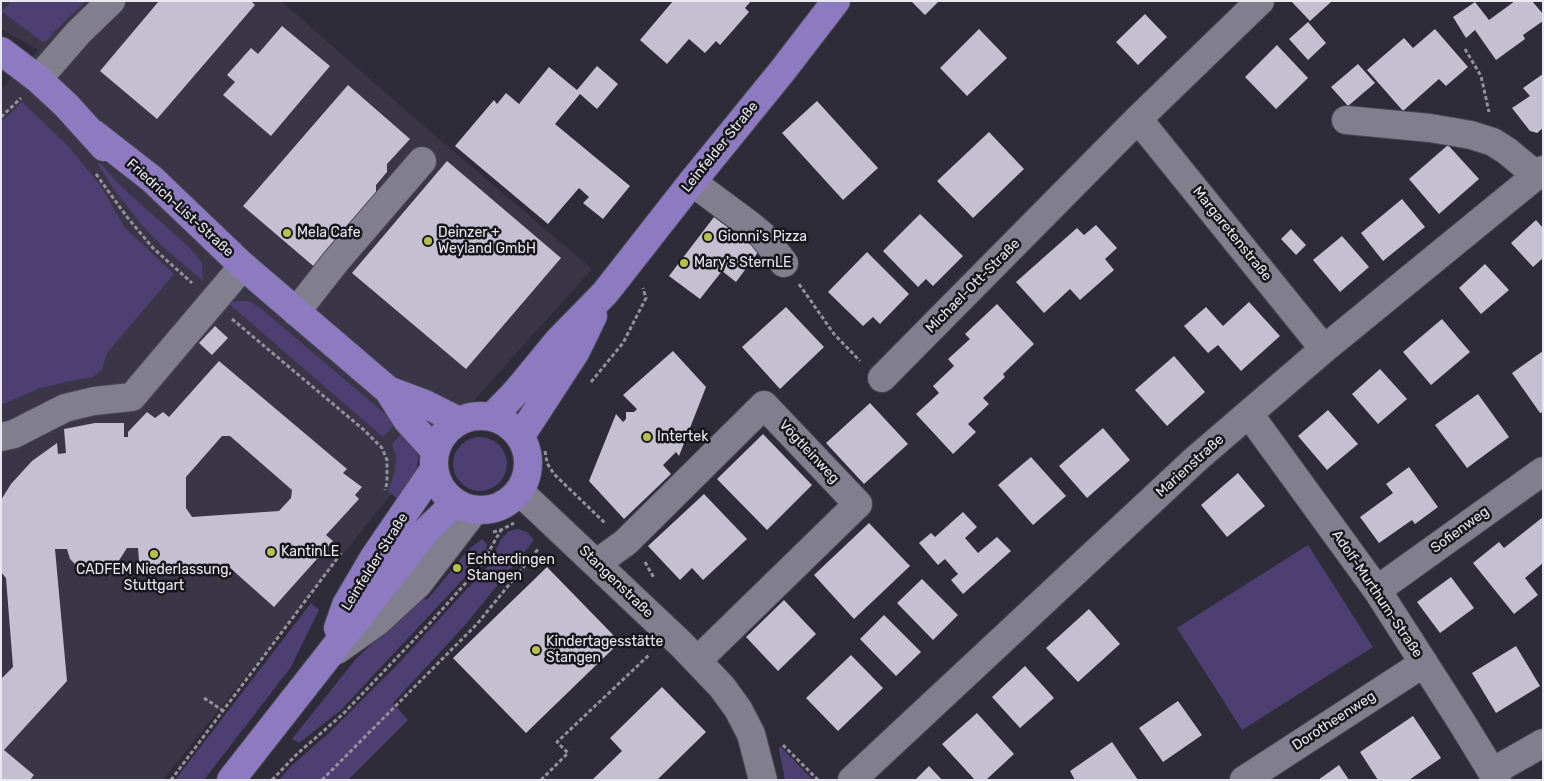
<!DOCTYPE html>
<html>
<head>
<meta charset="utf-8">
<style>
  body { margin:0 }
  #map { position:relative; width:1544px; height:781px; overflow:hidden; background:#2f2c39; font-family:Rubik,sans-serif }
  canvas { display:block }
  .frame { position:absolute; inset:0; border:2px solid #e9e7f0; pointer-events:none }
</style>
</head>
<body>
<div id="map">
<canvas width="1544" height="781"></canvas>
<div class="frame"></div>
</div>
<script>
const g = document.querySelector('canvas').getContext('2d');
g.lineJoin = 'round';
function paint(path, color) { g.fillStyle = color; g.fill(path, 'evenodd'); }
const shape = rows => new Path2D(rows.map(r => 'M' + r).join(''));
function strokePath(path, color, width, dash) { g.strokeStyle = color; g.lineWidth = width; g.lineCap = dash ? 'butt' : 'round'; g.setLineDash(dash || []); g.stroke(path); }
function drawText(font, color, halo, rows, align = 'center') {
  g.font = font + ' Rubik,sans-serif'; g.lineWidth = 5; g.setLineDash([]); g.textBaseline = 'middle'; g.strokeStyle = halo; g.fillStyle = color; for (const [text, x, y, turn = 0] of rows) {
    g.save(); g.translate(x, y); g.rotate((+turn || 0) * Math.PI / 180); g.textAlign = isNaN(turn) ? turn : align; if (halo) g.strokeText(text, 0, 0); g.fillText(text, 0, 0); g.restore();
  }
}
paint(shape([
  [1,1,281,1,412,116,592,269,403,479,163,780,1,780,1,89,39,50,1,29]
]), '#3a3648');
paint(shape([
  [12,1,86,1,54,32,48,40,43,42,1,11],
  [22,102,69,147,100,185,125,228,174,274,107,353,102,370,93,377,75,380,40,388,1,405,1,122],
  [100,163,124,189,192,250,202,263,203,281,161,245,141,224,113,188,98,164],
  [237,301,248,301,258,306,396,423,383,437,228,303],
  [404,430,415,442,418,454,417,470,401,502,388,491,395,471,396,455,392,445],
  '453 464a27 27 0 1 1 54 0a27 27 0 1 1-54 0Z',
  [518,529,527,532,534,540,466,624,393,703,408,720,348,780,279,780,290,767,331,731,398,664,488,566,501,539,509,531],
  [482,539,487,544,486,551,468,574,341,710,299,743,292,739,355,660,421,596,427,600,469,549],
  [1308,545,1373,647,1242,730,1177,628],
  [311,603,319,610,291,667,204,780,175,780],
  [780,746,813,780,785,780,779,750]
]), '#4d3f72');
paint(shape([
  [159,1,251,1,255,5,157,119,100,71],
  [673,1,751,1,745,8,749,12,720,45,716,41,705,53,689,39,667,64,640,40],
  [911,1,939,1,925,15],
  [1291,1,1332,1,1310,21],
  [1515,1,1532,1,1543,14,1543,21,1523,35,1525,39,1496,60,1475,30,1466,38,1453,17,1475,2,1489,20],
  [1145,14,1167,37,1138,65,1116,42],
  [1308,22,1326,43,1308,60,1289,39],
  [282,26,330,66,271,136,223,95,235,82,227,75,251,48,258,54],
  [979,29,1007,58,967,96,940,68],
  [1435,29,1468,67,1446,86,1439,79,1403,111,1367,70,1404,38,1413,48],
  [1277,45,1308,78,1276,109,1245,77],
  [1358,64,1375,83,1348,106,1331,87],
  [597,66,618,84,597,109,580,94,555,124,630,186,603,219,583,203,589,197,579,188,548,224,455,146,494,100,497,104,506,93,519,104,549,67,577,90],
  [1543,74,1543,128,1537,133,1530,131,1512,108,1530,96,1523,88],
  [348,85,410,139,387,164,387,172,376,185,376,210,318,270,243,206],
  [817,101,878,168,843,200,782,133],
  [989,132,1024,169,973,218,937,181],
  [1448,145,1479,179,1439,214,1409,179],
  [447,161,561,258,466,369,352,273],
  [1402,199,1425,227,1383,261,1361,233],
  [920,214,963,256,933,286,926,279,918,287,883,251],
  [714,217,759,251,736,282,722,271,700,299,669,276],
  [1536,220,1543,228,1543,258,1533,267,1511,243],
  [1096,225,1117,248,1105,259,1114,270,1080,300,1070,289,1044,313,1016,282,1077,228,1084,235],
  [1291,229,1306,245,1296,255,1281,239],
  [1342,236,1369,267,1340,292,1313,260],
  [867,252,909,294,880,324,873,317,863,326,828,292],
  [1485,264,1509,290,1481,314,1459,288],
  [1249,302,1280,336,1241,371,1218,345,1208,353,1184,326,1206,307,1223,326],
  [997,304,1034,344,1003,374,1005,377,983,398,989,404,968,424,976,432,953,454,916,414,939,393,933,386,954,366,948,359,970,339,965,334],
  [786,307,824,347,780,389,742,347],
  [1442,319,1470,352,1431,385,1403,352],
  [215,326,228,338,212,355,199,343],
  [673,351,706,387,679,456,676,452,663,465,671,474,624,519,589,481,616,414,623,422,626,419,626,412,634,412,637,409,623,395],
  [1543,351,1543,412,1540,413,1512,373],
  [1174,356,1205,392,1167,426,1135,390],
  [219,361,347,469,343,473,362,487,355,495,359,499,326,535,333,541,274,607,228,566,140,572,138,548,127,548,118,562,110,568,100,571,92,571,75,564,70,559,67,549,55,549,67,681,4,750,34,775,30,780,1,780,1,679,13,667,6,578,1,572,1,500,11,484,32,461,57,443,58,454,66,453,64,429,95,423,124,423,124,437,128,437,128,432,147,412,155,418,163,412,169,417],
  [222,436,230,436,292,490,291,498,279,511,192,517,186,508,186,477],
  [1380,369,1407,399,1378,424,1352,394],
  [1478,394,1509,437,1467,468,1435,425],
  [870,403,908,444,864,484,826,443],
  [1328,410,1358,444,1327,470,1298,436],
  [1103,428,1130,460,1087,498,1059,466],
  [763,434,812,485,767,530,717,479],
  [1031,457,1066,496,1033,525,998,485],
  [1409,467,1438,507,1415,524,1412,520,1379,543,1360,517,1393,493,1386,484],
  [1238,473,1265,506,1227,537,1201,505],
  [704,494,747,539,703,580,692,568,680,580,648,546],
  [963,512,977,527,965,538,978,553,997,537,1011,551,963,594,951,580,958,574,945,559,938,565,919,543,931,533,935,537],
  [1543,517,1543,563,1525,578,1538,595,1514,614,1473,563,1499,542,1504,548],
  [869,523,910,566,854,619,814,575],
  [547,567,620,642,526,733,453,658],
  [1451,577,1474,608,1440,633,1417,602],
  [922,579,958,615,933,640,897,603],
  [784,600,816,634,778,671,746,637],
  [1089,609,1120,644,1078,682,1046,648],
  [884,615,921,652,896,676,860,639],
  [1516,646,1540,686,1496,713,1472,673],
  [851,655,883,688,838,731,806,698],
  [1025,666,1054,698,1020,728,992,697],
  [662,687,706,732,657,780,592,780,622,751,610,738],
  [1178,701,1202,735,1163,762,1139,728],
  [977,713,1014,754,986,780,975,780,942,744],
  [1413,716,1441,758,1409,780,1378,780,1360,752],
  [1112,742,1138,780,1075,780,1070,771],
  [1339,765,1349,780,1318,780],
  [929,766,942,780,915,780]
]), '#c4c0d1');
const minor = shape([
  [38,79,78,33,111,1],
  [1138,119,1324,349],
  [1346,120,1430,128,1471,135,1493,142,1507,151,1536,175],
  [692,182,750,225,762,235,784,263],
  [296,312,336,261,422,161],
  [882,378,1138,119,1260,1],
  [1249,414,1377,590,1459,718,1497,780],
  [1,437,14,434,65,408,94,401,132,397,243,266],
  [519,491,681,644,722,687,738,709,751,734,763,780],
  [597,563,626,542,764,405,858,504,698,660],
  [1377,590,1543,471],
  [337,650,378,621,418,584,474,511],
  [1492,772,1543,743],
  [852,780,1196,459,1324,349,1543,170],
  [1244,780,1424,663]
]);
const major = shape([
  [1,51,38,79,66,105,104,147],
  [93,133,152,179,243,266,388,390,407,420,434,450],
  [388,390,423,403,459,421],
  '434 463a47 47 0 1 1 94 0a47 47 0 1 1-94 0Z',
  [492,417,517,391,559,340,605,293,692,182,783,70,836,1],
  [520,437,576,351,593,316],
  [338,628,346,605,373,559,433,471],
  [231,780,426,531,454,504]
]);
strokePath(minor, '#494752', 30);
strokePath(major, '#494752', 30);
strokePath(shape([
  [1465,49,1481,76,1489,112],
  [1,117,21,98],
  [96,174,127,217,153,248,192,283],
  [799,284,834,334,860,361],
  [232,319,364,430,382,448,387,460,387,483,385,490],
  [591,382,623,343,646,298,643,288],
  [545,451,547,463,554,474,605,523],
  [493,532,501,530,514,523],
  [645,562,654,578],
  [204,698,222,710],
  [783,745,818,780],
  [171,780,342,552],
  [272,780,297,754,343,714,430,623,480,567,501,530],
  [322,780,477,624,539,548],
  [541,780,568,753,557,742,650,654]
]), '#94919c', 3, [4, 2.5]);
strokePath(minor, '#817e8e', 28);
strokePath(major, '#8d7ac0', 28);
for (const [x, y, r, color] of [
  [287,233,5,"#b6c149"],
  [708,237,5,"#b6c149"],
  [428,241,5,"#b6c149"],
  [684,263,5,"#b6c149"],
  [647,437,5,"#b6c149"],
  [271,552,5,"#b6c149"],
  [154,554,5,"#b6c149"],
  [457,568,5,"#b6c149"],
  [536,650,5,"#b6c149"]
]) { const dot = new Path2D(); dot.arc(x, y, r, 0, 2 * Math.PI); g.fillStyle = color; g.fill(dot); strokePath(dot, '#17161b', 2); }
drawText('14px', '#e9e7f0', '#17161b', [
  ["Leinfelder Straße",720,147,-51],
  ["Friedrich-List-Straße",180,208,42],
  ["Margaretenstraße",1232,234,51],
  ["Michael-Ott-Straße",973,286,-45],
  ["Vögtleinweg",809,452,47],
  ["Marienstraße",1190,466,-42],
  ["Sofienweg",1460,530,-36],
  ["Leinfelder Straße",375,562,-58],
  ["Stangenstraße",616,582,44],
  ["Adolf-Murthum-Straße",1377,594,56],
  ["Dorotheenweg",1334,721,-33]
]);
drawText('14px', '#e9e7f0', '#17161b', [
  ["Mela Cafe",297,233],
  ["Deinzer +",438,233],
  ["Weyland GmbH",438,249],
  ["Gionni's Pizza",718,237],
  ["Mary's SternLE",694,263],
  ["Intertek",657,437],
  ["KantinLE",281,552],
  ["Echterdingen",467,560],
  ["Stangen",467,576],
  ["CADFEM Niederlassung,",154,570,"center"],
  ["Stuttgart",154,586,"center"],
  ["Kindertagesstätte",546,642],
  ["Stangen",546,658]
], 'left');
</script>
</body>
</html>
